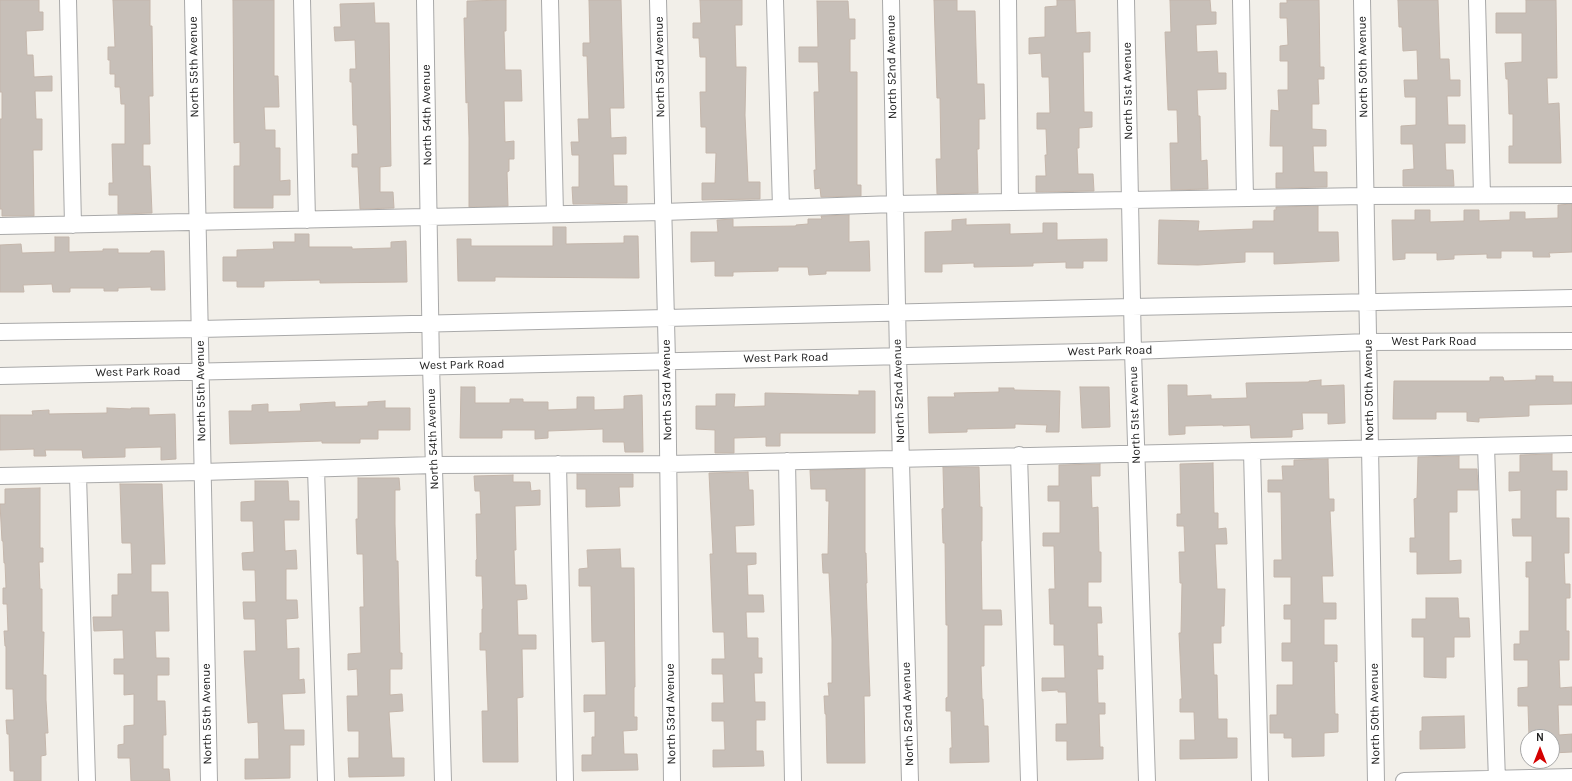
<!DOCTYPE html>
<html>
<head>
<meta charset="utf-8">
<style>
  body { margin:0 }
  #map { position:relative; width:1572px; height:781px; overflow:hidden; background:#f2efe9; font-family:Karla,sans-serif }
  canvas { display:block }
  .north { position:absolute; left:1520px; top:729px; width:40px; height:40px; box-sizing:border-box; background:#fff; border:1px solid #a7a7a7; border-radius:50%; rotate:0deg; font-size:11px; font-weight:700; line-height:16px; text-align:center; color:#222 }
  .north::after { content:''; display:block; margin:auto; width:14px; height:18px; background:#d40000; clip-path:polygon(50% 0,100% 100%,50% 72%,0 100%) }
</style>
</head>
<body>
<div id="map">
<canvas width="1572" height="781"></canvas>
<div class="north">N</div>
</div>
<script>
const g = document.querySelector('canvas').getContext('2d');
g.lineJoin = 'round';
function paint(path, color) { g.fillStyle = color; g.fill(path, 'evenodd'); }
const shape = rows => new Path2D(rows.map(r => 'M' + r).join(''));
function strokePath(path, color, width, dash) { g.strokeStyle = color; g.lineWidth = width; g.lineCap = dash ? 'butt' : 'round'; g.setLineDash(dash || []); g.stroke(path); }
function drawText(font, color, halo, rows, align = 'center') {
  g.font = font + ' Karla,sans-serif'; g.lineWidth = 3.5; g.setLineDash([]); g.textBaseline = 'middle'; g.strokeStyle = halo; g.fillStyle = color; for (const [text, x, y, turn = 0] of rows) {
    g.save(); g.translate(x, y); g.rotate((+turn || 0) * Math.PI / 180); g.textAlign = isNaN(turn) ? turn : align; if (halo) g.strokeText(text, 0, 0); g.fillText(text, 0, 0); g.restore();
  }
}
const building = shape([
  [0,0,39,0,39,12,43,12,43,30,26,31,27,55,33,55,34,77,52,76,52,91,35,91,36,119,42,119,42,150,33,150,34,216,2,216,2,209,0,209,0,119,2,119,2,92,0,92,0,0],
  [113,0,150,0,150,26,152,26,153,96,149,96,150,144,143,144,143,166,150,166,152,213,118,214,118,195,109,195,109,183,113,183,112,144,125,144,125,104,121,104,120,87,115,87,115,74,110,74,110,60,108,60,108,47,115,47,113,0],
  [233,0,274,0,274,76,278,76,279,107,264,107,265,130,275,130,275,148,280,148,280,181,290,180,290,195,273,195,273,208,234,208,234,166,240,166,240,142,234,143,233,0],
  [506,0,506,31,504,31,505,70,521,70,522,101,504,101,505,142,514,141,514,159,509,159,509,171,507,172,508,206,469,207,469,138,468,102,466,103,464,18,467,18,467,1,506,0],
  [589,0,621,0,624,108,610,108,611,138,626,137,626,154,613,154,614,186,627,186,627,203,573,204,572,187,579,187,579,155,572,155,571,142,579,142,578,119,589,119,587,56,583,56,583,43,590,43,589,0],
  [700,0,742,0,742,25,735,25,736,67,746,67,745,115,748,182,760,182,760,199,702,200,702,183,715,183,716,153,706,153,706,127,701,127,700,92,706,92,706,57,700,57,699,38,693,38,693,23,701,23,700,0],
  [934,0,957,0,957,11,975,11,977,84,984,84,985,119,979,119,979,149,977,149,978,193,937,194,936,159,941,159,940,98,937,98,934,0],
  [1057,0,1075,0,1076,33,1090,32,1090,52,1083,52,1084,112,1092,112,1092,127,1079,128,1079,148,1077,148,1078,174,1093,174,1094,191,1036,192,1036,176,1046,176,1045,155,1047,155,1046,129,1037,129,1037,113,1050,113,1049,77,1042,77,1041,53,1029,54,1029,38,1045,37,1045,7,1057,6,1057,0],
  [1170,0,1210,0,1211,12,1216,12,1216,24,1196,25,1197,52,1217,51,1218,73,1226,73,1226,89,1197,90,1198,116,1200,116,1201,161,1207,160,1208,189,1171,190,1170,143,1178,143,1177,110,1168,110,1165,32,1171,32,1170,0],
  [1287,0,1319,0,1320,67,1324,67,1324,79,1318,79,1319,104,1312,104,1312,129,1326,130,1326,146,1313,146,1314,172,1327,172,1327,187,1276,188,1276,173,1283,173,1283,146,1270,146,1271,110,1279,111,1278,90,1288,90,1288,61,1280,61,1280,46,1288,45,1287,18,1280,18,1280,3,1287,3,1287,0],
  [1398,0,1438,0,1440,59,1449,59,1450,80,1460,80,1460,96,1447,96,1448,125,1465,125,1465,143,1445,143,1446,170,1453,170,1454,186,1403,186,1403,170,1414,169,1413,144,1401,144,1401,126,1416,125,1416,97,1405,97,1404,80,1418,80,1417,50,1403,51,1402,27,1399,27,1398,0],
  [1526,0,1556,0,1557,78,1547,78,1548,104,1559,103,1561,163,1509,163,1509,146,1513,146,1513,114,1509,114,1508,79,1506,79,1505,63,1522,62,1522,33,1496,33,1496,13,1526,13,1526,0],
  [817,1,848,1,849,19,855,19,855,39,850,39,850,72,857,72,857,185,861,185,861,196,821,197,820,188,815,189,814,170,816,170,814,92,819,92,818,62,799,62,799,47,818,47,817,1],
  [374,3,375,23,389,23,391,166,380,167,380,192,393,192,394,208,360,209,358,167,352,167,352,154,358,154,357,125,353,125,352,82,350,82,350,69,356,69,355,40,335,41,334,27,341,27,340,4,374,3],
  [1572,204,1572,252,1549,253,1550,257,1533,257,1533,251,1501,251,1501,258,1487,258,1487,254,1454,255,1454,259,1437,260,1437,253,1405,253,1405,259,1393,260,1392,220,1415,220,1415,210,1430,210,1430,222,1464,221,1464,210,1479,210,1479,221,1510,220,1510,212,1525,212,1525,219,1558,218,1558,205,1572,204],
  [1318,206,1318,232,1338,232,1339,261,1274,264,1274,252,1245,252,1245,262,1198,265,1158,264,1159,220,1199,221,1198,231,1253,229,1253,221,1274,221,1274,210,1276,210,1276,207,1318,206],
  [849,215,849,242,869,241,870,271,826,271,826,274,809,275,808,267,778,267,778,271,733,272,733,276,715,276,715,261,691,262,691,232,718,232,717,220,733,219,733,227,796,226,796,225,808,224,808,219,822,219,821,216,849,215],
  [966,219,966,225,1010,224,1010,234,1043,233,1043,223,1057,223,1057,240,1107,239,1107,261,1083,261,1083,268,1066,268,1066,262,1033,263,1033,266,974,267,974,263,942,264,942,272,925,272,925,232,952,231,952,220,966,219],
  [553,227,566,227,566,244,624,243,624,236,638,236,639,278,495,277,495,281,458,281,457,239,471,239,471,246,553,246,553,227],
  [295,234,309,234,309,247,352,247,352,249,391,248,391,242,406,241,407,282,320,283,320,280,264,281,264,287,237,287,237,281,223,281,223,257,237,257,237,250,274,249,273,242,295,242,295,234],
  [55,237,69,237,69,252,103,251,103,249,118,249,118,253,150,253,151,251,164,251,165,290,151,290,151,287,118,288,118,291,104,291,104,288,70,288,70,292,53,292,52,284,23,285,24,292,0,292,0,245,21,244,22,253,55,252,55,237],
  [1536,376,1553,376,1553,382,1572,382,1572,404,1529,405,1529,416,1479,418,1479,422,1467,421,1467,412,1436,412,1436,419,1393,419,1394,381,1490,381,1490,377,1503,377,1504,381,1536,380,1536,376],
  [1321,380,1321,386,1344,385,1345,423,1328,424,1328,413,1302,413,1303,429,1292,430,1292,437,1251,438,1250,425,1223,426,1223,425,1185,426,1185,434,1169,435,1168,385,1187,385,1187,396,1211,395,1211,399,1247,398,1246,383,1309,382,1309,381,1321,380],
  [461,387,475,387,475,403,510,403,510,399,523,399,523,402,548,402,548,410,577,409,577,397,594,397,594,410,624,409,624,396,642,395,643,452,625,452,624,442,603,442,603,429,548,431,548,438,535,439,535,430,502,430,502,438,460,438,461,387],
  [1080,387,1109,387,1110,427,1082,428,1080,387],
  [999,388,1014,388,1014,390,1060,391,1059,432,1046,432,1047,425,1015,424,1015,428,967,429,967,432,929,433,928,397,955,397,954,393,999,392,999,388],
  [859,391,875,391,875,433,780,433,780,446,766,446,766,437,734,438,734,453,715,453,715,430,696,429,696,406,716,406,716,394,735,394,734,407,765,406,765,393,859,395,859,391],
  [385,401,385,408,410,408,410,430,378,430,378,439,360,439,360,443,322,443,322,441,230,444,229,411,252,411,252,405,268,404,268,412,301,411,300,404,335,402,335,407,368,406,368,402,385,401],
  [107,408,131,409,131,408,149,408,149,415,175,414,176,459,161,460,161,447,125,448,125,457,83,458,82,450,45,450,46,456,34,456,34,449,0,450,0,415,33,415,32,411,49,410,49,414,107,413,107,408],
  [1552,454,1552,471,1567,471,1567,490,1556,490,1556,518,1569,518,1569,553,1564,553,1565,584,1570,584,1570,598,1566,598,1566,631,1569,631,1569,660,1559,660,1560,688,1572,687,1572,705,1558,705,1559,735,1572,734,1572,752,1552,753,1552,737,1529,737,1528,706,1518,706,1518,688,1528,687,1528,660,1514,660,1514,644,1520,644,1520,631,1529,631,1529,577,1526,577,1526,562,1532,562,1532,536,1513,536,1512,519,1521,519,1521,490,1509,491,1509,472,1520,472,1520,455,1552,454],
  [1459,456,1459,469,1477,469,1478,490,1457,490,1457,512,1449,512,1449,561,1461,560,1461,573,1417,574,1417,552,1410,552,1410,538,1415,538,1414,499,1417,498,1418,457,1459,456],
  [1328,459,1329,499,1334,499,1334,511,1330,511,1333,576,1322,576,1323,603,1336,603,1336,619,1324,619,1324,645,1337,645,1337,662,1334,661,1335,714,1338,714,1338,732,1324,733,1324,756,1292,757,1292,738,1284,738,1284,733,1270,733,1270,715,1277,715,1277,685,1293,685,1293,661,1282,661,1282,643,1291,643,1291,619,1284,619,1284,605,1291,605,1291,577,1274,577,1274,560,1282,560,1281,492,1268,492,1268,480,1283,480,1282,466,1294,466,1294,460,1328,459],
  [1213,463,1214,513,1218,513,1218,529,1226,528,1227,544,1215,544,1217,589,1225,589,1224,626,1221,626,1221,643,1213,643,1214,675,1217,675,1218,719,1227,719,1227,738,1237,738,1237,758,1180,759,1180,740,1195,740,1194,712,1180,712,1180,699,1182,699,1179,633,1181,633,1182,583,1180,583,1179,552,1185,552,1184,526,1177,526,1177,514,1181,514,1180,464,1213,463],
  [1100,464,1100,476,1091,476,1092,508,1098,507,1099,552,1101,552,1101,582,1088,582,1088,607,1101,607,1102,623,1097,623,1098,656,1103,656,1103,669,1097,669,1098,703,1105,703,1105,714,1099,714,1100,747,1103,747,1103,759,1067,760,1067,741,1056,741,1056,724,1067,724,1066,692,1058,692,1058,690,1042,691,1042,678,1065,678,1064,645,1054,645,1054,624,1050,624,1049,589,1055,589,1054,546,1043,546,1043,533,1060,533,1060,501,1048,501,1048,486,1059,486,1059,465,1100,464],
  [943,467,979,467,980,507,982,507,982,541,981,541,982,610,1001,610,1002,625,984,625,984,666,981,666,982,699,983,699,984,726,988,726,989,762,950,763,950,748,952,748,951,711,946,711,946,698,948,697,948,625,946,625,945,543,943,543,942,509,944,508,943,467],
  [865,469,865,553,866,553,867,583,866,583,870,696,864,696,865,763,827,763,826,714,825,714,824,696,829,696,828,683,832,683,832,639,829,573,823,573,822,554,828,554,829,501,826,501,826,489,811,489,810,470,865,469],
  [748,472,749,490,753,490,754,525,735,526,736,553,756,553,756,564,747,565,748,595,763,595,764,612,746,612,747,638,758,638,758,658,762,658,762,673,754,673,755,702,765,702,765,720,756,720,756,751,763,751,764,766,713,767,713,750,725,750,724,721,712,721,712,703,724,703,723,674,712,674,712,659,725,659,724,632,713,632,710,554,713,554,709,473,748,472],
  [577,474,633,474,633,487,619,487,620,506,586,507,586,489,577,489,577,474],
  [513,475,513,482,530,482,531,491,540,490,540,505,515,506,516,550,514,550,515,585,526,585,527,599,517,600,518,635,536,635,536,649,522,649,523,697,517,698,518,762,483,762,482,711,488,711,486,650,480,650,480,633,482,633,482,609,483,609,482,576,476,576,476,560,477,559,476,514,481,514,480,491,475,491,474,476,513,475],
  [358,478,399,478,400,490,395,490,395,524,396,561,398,561,400,653,402,653,402,669,390,669,390,695,402,694,403,711,389,712,392,758,404,758,404,776,349,777,348,758,359,758,359,731,348,731,347,696,358,696,357,669,348,670,348,654,361,653,360,607,364,607,363,554,357,554,356,519,358,519,358,478],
  [255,481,288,481,289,501,299,501,299,520,284,520,285,551,296,550,297,569,286,569,286,600,297,600,298,618,286,619,287,649,299,648,299,680,304,679,305,693,282,694,284,730,304,730,304,745,290,745,290,778,245,779,245,759,259,759,258,722,248,723,244,651,256,651,255,619,244,619,243,602,256,602,255,570,243,570,242,553,254,552,253,521,241,521,241,502,255,501,255,481],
  [120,484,162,484,165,564,151,564,151,592,168,592,169,631,155,631,156,658,169,658,169,675,157,675,157,701,165,701,166,735,163,735,163,769,169,769,170,781,131,781,130,758,118,758,118,745,124,744,124,726,134,725,134,694,124,695,124,674,114,674,114,659,124,659,123,630,94,631,93,617,112,617,112,595,118,595,118,574,132,574,131,543,122,543,120,484],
  [40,488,40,548,43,548,43,562,39,562,40,589,42,589,42,632,44,632,43,675,46,675,46,700,48,733,45,733,46,755,41,756,41,781,14,781,14,771,10,771,9,734,7,734,6,720,14,720,13,689,6,689,6,646,5,646,4,631,8,631,7,604,3,604,3,588,6,588,5,563,4,563,3,541,2,541,0,504,5,504,5,489,40,488],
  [620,549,621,568,634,568,635,687,634,687,634,717,637,717,637,730,623,731,624,754,637,754,638,770,582,771,582,755,592,755,592,737,595,737,595,711,584,712,584,695,606,695,605,641,592,642,591,586,579,586,579,569,588,568,587,550,620,549],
  [1426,598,1458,598,1459,618,1469,618,1470,637,1454,637,1454,657,1446,657,1446,678,1424,677,1424,637,1412,637,1412,619,1426,619,1426,598],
  [1464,716,1465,748,1420,749,1420,731,1422,731,1422,717,1464,716]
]);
paint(building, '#c7bfb8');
strokePath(building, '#c4b6ab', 1);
const minor = shape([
  [68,0,73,225],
  [193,0,209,781],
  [302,0,307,220],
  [425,0,431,365,443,781],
  [550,0,555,214],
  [658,0,667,361,672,781],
  [775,0,781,208],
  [891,0,898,356,910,781],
  [1008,0,1010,202],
  [1126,0,1133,351,1147,781],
  [1241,0,1245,198],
  [1362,0,1376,781],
  [1477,0,1482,195],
  [0,226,663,212,895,204,1365,196,1572,195],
  [0,332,200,329,1132,307,1572,298],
  [0,376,1133,351,1368,342,1572,341],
  [1486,446,1497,781],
  [1252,451,1260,781],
  [1019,455,1029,781],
  [787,461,793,781],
  [558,464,565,781],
  [316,469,326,781],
  [78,475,87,781],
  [0,476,202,472,434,465,668,464,1572,444],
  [1404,781,1572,777]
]);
strokePath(minor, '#a9a9a9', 18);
strokePath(minor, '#fff', 16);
drawText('12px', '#222', '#fff', [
  ["North 55th Avenue",194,67,-91],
  ["North 53rd Avenue",660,67,-91],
  ["North 52nd Avenue",892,67,-91],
  ["North 50th Avenue",1363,67,-91],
  ["North 51st Avenue",1128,91,-91],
  ["North 54th Avenue",427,115,-91],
  ["West Park Road",1434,342],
  ["West Park Road",1110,351,-1],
  ["West Park Road",786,358,-1],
  ["West Park Road",462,365,-1],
  ["West Park Road",138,372,-1],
  ["North 53rd Avenue",667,390,-91],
  ["North 50th Avenue",1369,390,-91],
  ["North 55th Avenue",201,391,-91],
  ["North 52nd Avenue",899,391,-92],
  ["North 51st Avenue",1135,415,-92],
  ["North 54th Avenue",433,439,-92],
  ["North 55th Avenue",207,714,-91],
  ["North 53rd Avenue",671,714,-91],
  ["North 52nd Avenue",908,714,-92],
  ["North 50th Avenue",1375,714,-91]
]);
</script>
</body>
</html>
